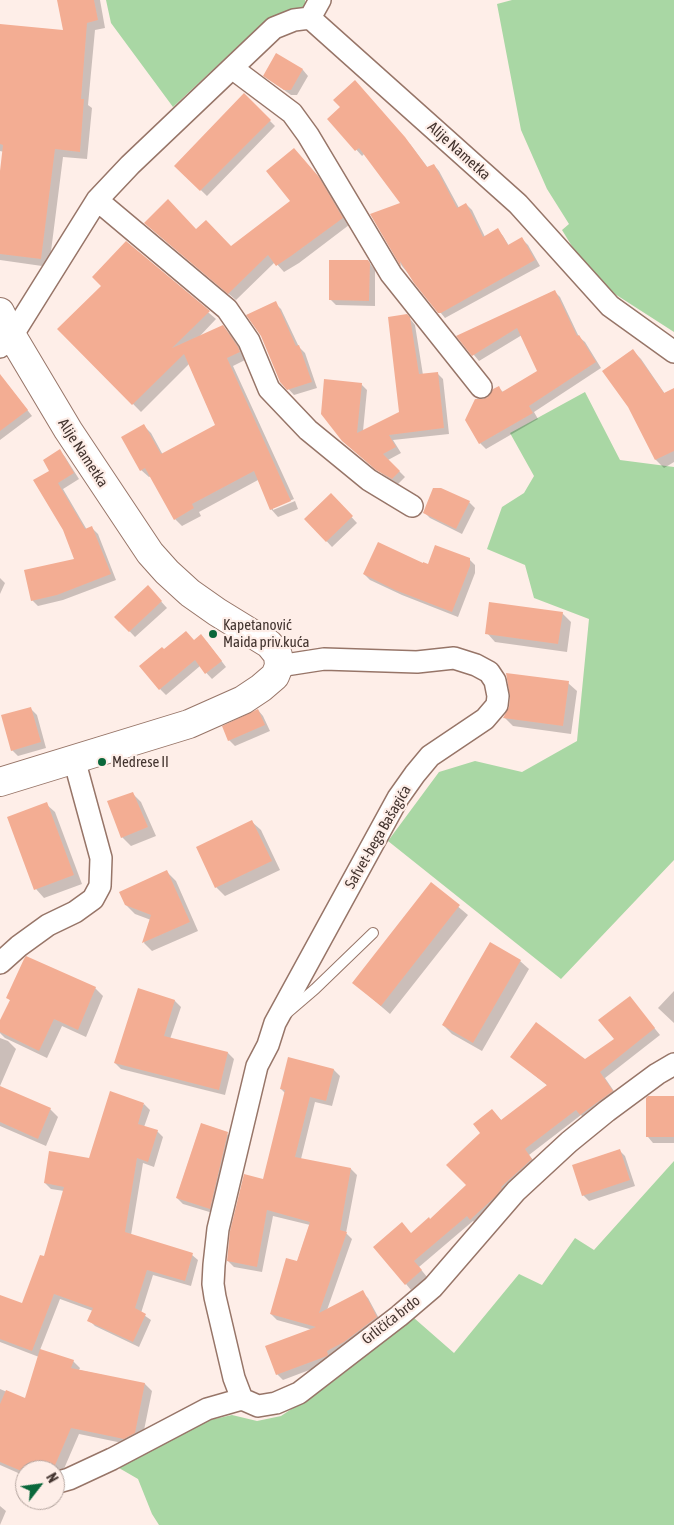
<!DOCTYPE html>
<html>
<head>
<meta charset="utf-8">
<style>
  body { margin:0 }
  #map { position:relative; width:674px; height:1525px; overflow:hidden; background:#feeee8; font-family:"Asap Condensed",sans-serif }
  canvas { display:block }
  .north { position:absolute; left:15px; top:1460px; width:50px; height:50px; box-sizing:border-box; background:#feeee8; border:1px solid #b3a49e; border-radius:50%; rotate:60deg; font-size:14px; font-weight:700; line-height:20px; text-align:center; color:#43342f }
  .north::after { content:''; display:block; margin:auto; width:18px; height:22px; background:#0a683b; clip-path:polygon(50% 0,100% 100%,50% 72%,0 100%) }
</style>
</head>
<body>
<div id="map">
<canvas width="674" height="1525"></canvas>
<div class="north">N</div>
</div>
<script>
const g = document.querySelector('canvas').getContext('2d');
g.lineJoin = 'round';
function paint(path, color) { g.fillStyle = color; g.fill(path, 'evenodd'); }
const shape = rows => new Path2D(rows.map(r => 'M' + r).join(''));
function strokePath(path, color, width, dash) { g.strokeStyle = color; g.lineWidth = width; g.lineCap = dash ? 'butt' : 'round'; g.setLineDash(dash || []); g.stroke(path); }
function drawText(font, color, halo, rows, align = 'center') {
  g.font = font + ' "Asap Condensed",sans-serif'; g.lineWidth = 4.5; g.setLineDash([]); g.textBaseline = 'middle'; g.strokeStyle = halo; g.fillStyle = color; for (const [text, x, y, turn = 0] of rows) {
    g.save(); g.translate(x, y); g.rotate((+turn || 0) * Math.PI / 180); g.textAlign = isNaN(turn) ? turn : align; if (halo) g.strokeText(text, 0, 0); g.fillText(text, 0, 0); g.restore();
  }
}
paint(shape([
  [106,0,305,0,306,6,266,20,173,107,111,23],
  [512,0,674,0,674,332,604,287,581,261,562,230,569,224,547,189,521,130,497,4],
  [585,392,620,460,674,467,674,860,561,979,388,841,439,772,475,761,522,772,577,741,589,619,534,598,525,565,487,549,502,507,524,493,534,476,510,433],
  [674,1161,674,1525,159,1525,152,1514,138,1479,119,1468,197,1423,232,1415,257,1421,281,1416,335,1380,414,1318,454,1353,519,1274,542,1285,575,1238,594,1250]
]), '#a9d7a4');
paint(shape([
  [58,0,100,0,105,28,95,30,88,105,92,108,87,159,63,157,49,267,0,260,0,180,4,152,0,151,0,25,64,31],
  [277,55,303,70,308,76,297,95,291,95,265,76],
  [244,95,275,126,207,196,176,166],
  [329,119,410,144,428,168,434,165,439,171,459,208,466,204,472,210,485,237,498,230,503,236,509,246,522,239,528,245,540,266,445,318,402,266,372,215,402,203,365,153,362,156],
  [301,157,326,186,349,225,299,263,284,272,275,262,236,300,153,230,196,230,231,247,292,202],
  [126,242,216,319,198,338,223,327,230,334,245,356,247,359,233,366,294,499,273,508,273,510,295,501,298,509,278,517,271,509,258,480,199,512,201,516,182,526,175,519,151,476,149,477,141,470,144,426,151,433,163,455,216,426,189,364,141,412,59,329,102,286],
  [368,261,375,270,375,306,336,305,330,299],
  [554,291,560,297,579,337,585,342,601,368,534,412,538,419,486,449,480,443,489,398,498,387,503,392,539,372,522,335,479,361,458,336],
  [275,303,281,309,299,347,305,353,317,388,294,395,281,381],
  [407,315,415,325,423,375,437,373,443,379,449,434,393,440,401,453,388,460,405,477,398,484,384,475,343,441,361,384,367,390,363,431,400,413],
  [633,351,641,359,665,394,674,389,674,462,664,468,656,460],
  [0,381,8,385,32,416,0,440],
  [60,451,65,457,79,479,63,489,87,530,92,528,98,534,116,580,63,600,38,606,32,600,76,560,51,471],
  [331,495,357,523,332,547,306,519],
  [469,502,475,508,462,534,430,518,424,512],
  [469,559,475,565,475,573,458,617,402,595,370,580,364,574],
  [0,578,5,583,0,594],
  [148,587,167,608,135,637,116,617],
  [562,613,571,622,567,652,495,642,487,633],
  [194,641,207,642,226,667,212,679,200,666,166,695,160,689,164,650],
  [568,683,577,691,571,734,513,726,504,717],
  [31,709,37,715,46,748,18,756,12,750],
  [258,710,263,716,270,731,235,746,229,740],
  [132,793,141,802,156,836,131,846,122,837],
  [46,804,55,812,82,884,44,898,36,889],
  [252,822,261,830,280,870,225,896,216,887],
  [167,872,176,881,198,931,152,951,144,943,151,920,135,914,126,905],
  [431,884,468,915,390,1014,354,983],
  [520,961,529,969,482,1051,452,1034,443,1025],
  [95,988,103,996,86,1037,62,1026,47,1058,5,1038,0,1033,0,1023,11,1001,8,998],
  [139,989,175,1001,181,1007,170,1039,228,1053,234,1059,225,1095,121,1069,115,1063],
  [674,991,674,1023,658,1008],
  [635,1004,660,1035,605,1078,618,1097,586,1120,581,1115,529,1155,537,1165,477,1225,473,1221,419,1267,427,1277,411,1290,406,1284,411,1234,431,1220,468,1185,482,1133,492,1110,502,1121,548,1086,512,1057,585,1060,615,1040],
  [0,1038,8,1041,16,1049,0,1086],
  [289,1058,334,1070,340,1076,332,1106,315,1102,301,1159,351,1169,357,1175,346,1233,352,1239,327,1310,362,1292,368,1298,382,1324,333,1361,283,1380,277,1374,313,1330,277,1320,271,1314,297,1262,310,1225,273,1216,262,1272,234,1267,228,1261,264,1181,285,1093,281,1089],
  [0,1087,50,1109,58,1117,46,1146,0,1126],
  [674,1097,674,1143,653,1143,648,1137],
  [144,1104,150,1110,144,1127,157,1131,163,1137,154,1167,143,1163,131,1235,192,1255,198,1260,191,1286,153,1275,141,1313,151,1320,139,1347,95,1326,89,1320,93,1311,60,1299,40,1350,73,1361,80,1368,79,1370,145,1384,152,1391,142,1440,132,1445,79,1434,60,1478,55,1480,55,1470,25,1470,25,1476,0,1465,0,1389,26,1400,39,1357,0,1342,0,1303,23,1305,45,1258,64,1191,51,1189,45,1183,90,1160],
  [228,1134,233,1139,216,1214,183,1204,177,1198],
  [619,1150,625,1156,635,1186,589,1201,583,1195],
  [0,1506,6,1511,0,1525]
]), '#0003');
paint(shape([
  [57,0,94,0,98,20,87,23,81,99,84,99,80,152,55,149,41,259,0,254,0,171,3,145,0,144,0,24,63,30],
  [276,53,303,69,291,90,284,90,263,76],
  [355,80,405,137,427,167,434,164,457,208,466,203,483,237,498,228,508,245,522,237,535,260,441,313,438,313,414,283,400,261,401,267,370,214,400,203,359,148,355,151,327,119,340,107,333,100],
  [244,93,271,120,200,191,174,166],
  [294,148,319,177,343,218,291,256,276,266,268,255,228,294,144,223,168,199,196,229,206,220,231,246,290,201,266,171],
  [126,241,210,311,172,348,223,325,238,347,240,352,227,358,291,501,270,510,254,471,192,504,194,508,174,520,145,468,140,471,121,437,144,424,161,454,215,425,184,354,132,405,57,329,101,286,92,277],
  [329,260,368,260,370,263,369,301,329,300],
  [555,290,577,336,579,335,596,362,529,406,533,413,479,444,465,420,475,399,483,399,488,397,493,389,499,386,502,392,537,371,517,328,472,356,456,336],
  [276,301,296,346,299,345,312,382,287,390,280,382,261,336,246,315],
  [407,314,410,317,419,374,438,372,444,428,389,435,396,447,383,454,400,471,392,479,376,470,342,441,321,414,324,379,362,383,357,433,399,412,388,317],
  [633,349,664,393,674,388,674,451,655,460,628,407,602,371],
  [0,374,28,410,0,431],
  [60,449,74,473,58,483,85,529,92,526,111,574,57,595,31,601,24,570,74,559,63,530,33,480,49,471,43,460],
  [433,488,441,488,470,501,456,529,423,513],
  [331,493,353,516,326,542,304,519],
  [378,542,423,563,423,562,428,564,435,545,470,558,470,566,452,612,395,590,363,574],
  [148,585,162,601,129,632,114,617],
  [489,602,563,612,558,644,485,634],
  [186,631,194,640,201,634,222,661,205,674,195,660,159,690,139,666,162,647,164,649],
  [506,673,569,681,563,726,503,718,509,707,510,697],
  [31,707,41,742,11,751,1,715],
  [258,709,265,725,228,741,222,726],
  [133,792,148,827,121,838,107,801],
  [47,802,74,875,34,890,7,817],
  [252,820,272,861,215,888,196,847],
  [167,870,190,922,142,943,151,915,125,905,119,892],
  [431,882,460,905,381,1006,352,983],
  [490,942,521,960,473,1043,442,1025],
  [26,956,96,987,78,1030,54,1019,39,1051,0,1032,0,1020,10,1000,6,998,24,959],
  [138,988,175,1000,164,1036,228,1052,219,1090,114,1063],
  [630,996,655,1028,600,1072,613,1091,580,1115,576,1110,525,1149,532,1159,501,1187,502,1188,496,1196,470,1220,467,1216,414,1261,422,1270,405,1285,373,1247,402,1222,411,1233,429,1217,430,1219,466,1185,446,1165,480,1133,473,1124,492,1109,501,1120,547,1085,510,1057,536,1022,585,1059,614,1039,598,1020],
  [288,1057,334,1069,326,1101,310,1097,295,1157,351,1168,340,1230,347,1232,319,1313,363,1290,377,1317,344,1342,327,1351,328,1355,327,1356,276,1375,265,1346,316,1327,270,1314,286,1258,297,1261,310,1222,267,1210,257,1267,227,1261,230,1231,244,1174,263,1179,285,1090,280,1089],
  [0,1086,51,1108,38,1139,0,1122],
  [110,1091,144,1103,138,1124,158,1130,148,1162,137,1158,125,1232,193,1253,185,1281,147,1270,135,1308,146,1314,133,1342,87,1321,93,1308,54,1294,32,1351,0,1339,0,1295,22,1303,40,1255,44,1256,64,1187,44,1183,49,1151,89,1158],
  [648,1096,674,1096,674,1137,646,1137,646,1098],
  [201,1123,228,1132,210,1209,176,1198],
  [620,1149,630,1180,582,1196,572,1165],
  [40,1349,74,1360,71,1368,145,1383,135,1433,124,1439,71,1428,53,1470,19,1470,0,1462,0,1404,6,1390,25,1398]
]), '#f3ad93');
const lane = shape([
  [287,1013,315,989,373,933]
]);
const street = shape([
  [310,18,320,0],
  [232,68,292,113,308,135,391,274,481,387],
  [97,200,227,309,249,341,269,389,308,430,369,480,412,506],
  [0,347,12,336,97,200,130,165,274,28,294,20,310,18,518,204,610,306,674,352],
  [0,963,19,946,48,925,75,912,93,899,100,886,101,858,74,759],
  [242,1399,234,1378,215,1297,213,1284,214,1265,218,1229,257,1066,268,1045,275,1023,398,798,415,774,430,756,485,719,497,705,498,696,495,681,489,672,476,665,454,658,417,662,324,659,279,666],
  [55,1483,69,1479,112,1459,207,1409,242,1399,258,1406,276,1403,299,1393,399,1316,433,1287,516,1191,569,1142,607,1111,657,1074,674,1064]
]);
const secondary = shape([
  [0,312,12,336,68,430,150,553,167,572,190,593,217,612,269,644,278,655,279,666,275,676,261,688,243,700,189,724,0,782]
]);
strokePath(lane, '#977568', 12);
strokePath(street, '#977568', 24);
strokePath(secondary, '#977568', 30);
strokePath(lane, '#fff', 10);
strokePath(street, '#fff', 21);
strokePath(secondary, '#fff', 28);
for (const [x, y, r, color] of [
  [213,634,5,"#0a683b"],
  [102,762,5,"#0a683b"]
]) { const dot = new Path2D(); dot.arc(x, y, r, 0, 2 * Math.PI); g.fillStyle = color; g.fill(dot); strokePath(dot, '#feeee8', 2); }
drawText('15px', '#43342f', '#feeee8', [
  ["Alije Nametka",459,151,42],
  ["Alije Nametka",83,453,57],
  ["Safvet-bega Bašagića",378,837,-60],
  ["Grličića brdo",391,1320,-38]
]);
drawText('15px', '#43342f', '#feeee8', [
  ["Kapetanović",223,625],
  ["Maida priv.kuća",223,642],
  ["Medrese II",112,762]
], 'left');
</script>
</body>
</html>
